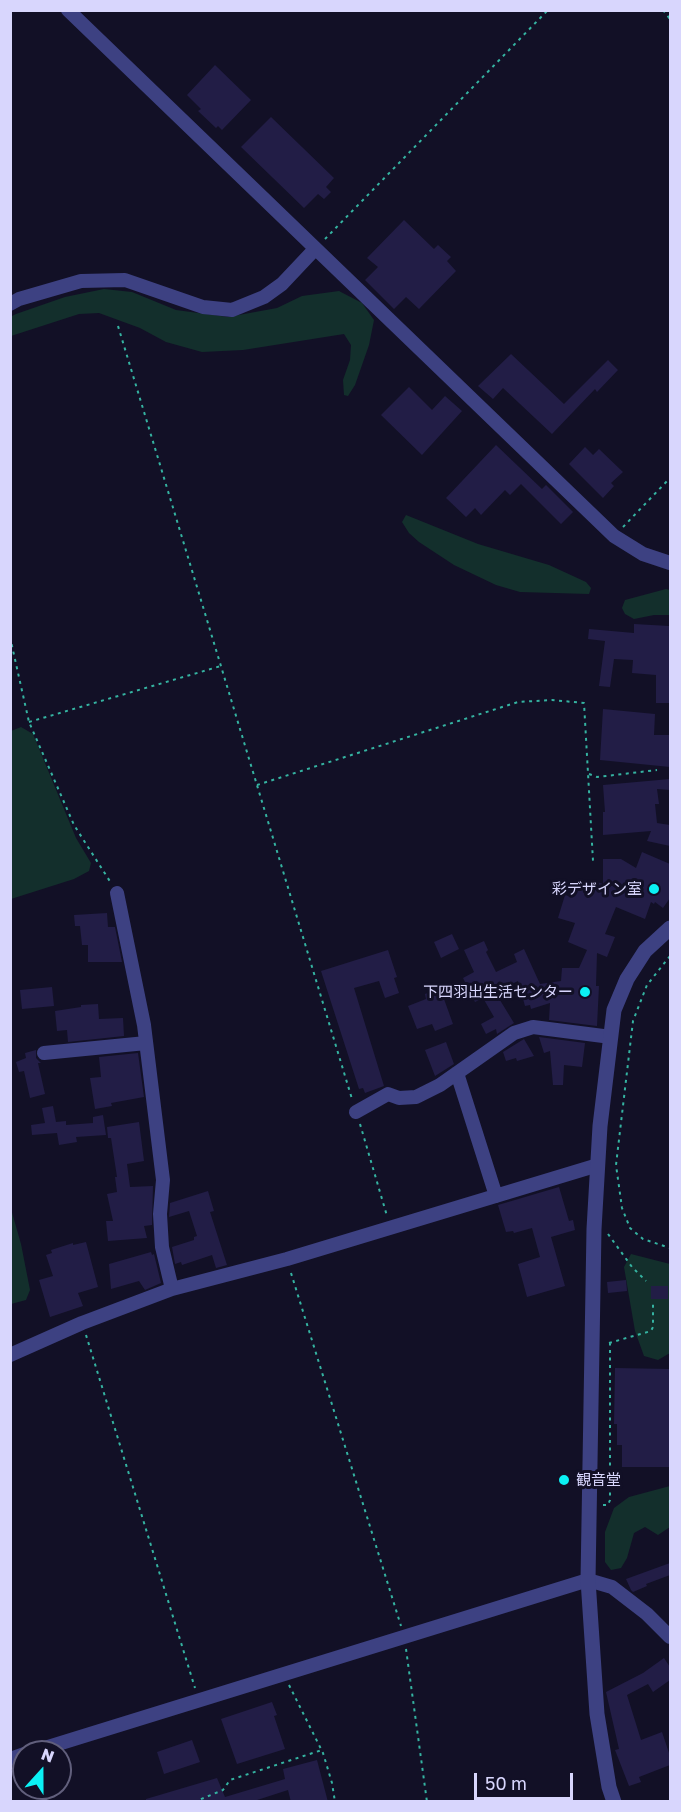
<!DOCTYPE html>
<html>
<head>
<meta charset="utf-8">
<style>
  body { margin:0 }
  #map { position:relative; width:681px; height:1812px; overflow:hidden; background:#121026; font-family:"Golos Text",sans-serif }
  canvas { display:block }
  .frame { position:absolute; inset:0; border:12px solid #d8d6fd; pointer-events:none }
  .north { position:absolute; left:12px; top:1740px; width:60px; height:60px; box-sizing:border-box; background:#121026; border:2px solid #615f7c; border-radius:50%; rotate:21deg; font-size:16px; font-weight:700; line-height:24px; text-align:center; color:#d8d6fd }
  .north::after { content:''; display:block; margin:auto; width:21px; height:27px; background:#0bf1f4; clip-path:polygon(50% 0,100% 100%,50% 72%,0 100%) }
  .scale { position:absolute; left:474px; top:1773px; width:99px; height:27px; box-sizing:border-box; border:3px solid #d8d6fd; border-top:0; padding-left:8px; font-size:18px; line-height:21px; white-space:nowrap; color:#d8d6fd; -webkit-text-stroke:4px #121026; paint-order:stroke }
</style>
</head>
<body>
<div id="map">
<canvas width="681" height="1812"></canvas>
<div class="frame"></div>
<div class="north">N</div>
<div class="scale">50 m</div>
</div>
<script>
const g = document.querySelector('canvas').getContext('2d');
g.lineJoin = 'round';
function paint(path, color) { g.fillStyle = color; g.fill(path, 'evenodd'); }
const shape = rows => new Path2D(rows.map(r => 'M' + r).join(''));
function strokePath(path, color, width, dash) { g.strokeStyle = color; g.lineWidth = width; g.lineCap = dash ? 'butt' : 'round'; g.setLineDash(dash || []); g.stroke(path); }
function drawText(font, color, halo, rows, align = 'center') {
  g.font = font + ' "Golos Text","Noto Sans JP",sans-serif'; g.lineWidth = 6; g.setLineDash([]); g.textBaseline = 'middle'; g.strokeStyle = halo; g.fillStyle = color; for (const [text, x, y, turn = 0] of rows) {
    g.save(); g.translate(x, y); g.rotate((+turn || 0) * Math.PI / 180); g.textAlign = isNaN(turn) ? turn : align; if (halo) g.strokeText(text, 0, 0); g.fillText(text, 0, 0); g.restore();
  }
}
paint(shape([
  [104,289,132,292,176,310,228,317,277,308,302,296,339,291,362,303,374,320,369,345,355,385,348,396,344,395,343,380,350,360,351,345,344,334,243,350,202,352,166,342,140,328,99,313,79,314,11,336,10,317,16,314,65,297],
  [406,515,478,544,549,565,586,582,591,588,589,594,520,592,496,585,454,565,419,542,409,533,402,522],
  [666,589,670,590,670,615,654,615,634,619,625,614,622,608,625,600],
  [21,727,33,734,76,838,91,863,89,871,74,879,11,899,11,731],
  [11,1209,21,1244,30,1290,26,1300,11,1304],
  [631,1254,670,1264,670,1353,658,1360,644,1356,635,1331,624,1267],
  [670,1486,670,1527,658,1535,645,1527,634,1533,627,1558,621,1568,611,1570,605,1562,605,1532,614,1508,629,1497]
]), '#132f2c');
paint(shape([
  [215,65,251,100,222,130,218,126,216,128,198,111,201,109,187,95],
  [271,117,334,178,326,187,331,192,324,199,318,194,304,208,241,147],
  [404,220,434,249,438,245,451,257,447,261,456,271,419,309,406,297,394,309,365,280,378,267,367,258],
  [511,354,564,404,608,360,618,370,597,392,595,389,552,434,503,388,493,399,478,386],
  [409,387,432,410,445,396,462,411,422,455,381,415],
  [496,445,542,489,546,485,573,512,561,524,521,484,510,495,505,490,481,515,475,508,466,517,446,498],
  [585,447,593,455,599,449,623,472,611,483,614,486,603,498,569,464],
  [634,624,669,626,670,703,656,703,656,675,632,673,633,660,614,659,610,687,599,686,605,641,588,639,589,629,634,633],
  [603,709,655,714,654,735,670,735,670,767,600,760],
  [670,779,670,790,657,789,659,804,655,804,657,823,670,825,670,846,647,841,651,831,603,835,603,812,605,812,603,785],
  [642,852,670,864,670,898,663,908,655,902,654,904,651,902,645,919,616,907,605,934,615,937,607,957,597,953,596,986,599,986,597,1026,549,1020,550,1003,531,1009,530,1005,525,1006,518,981,495,992,514,1023,497,1034,496,1029,486,1034,481,1024,494,1017,483,998,475,1002,463,978,474,972,464,950,484,941,488,950,486,952,496,972,517,962,514,954,524,949,540,984,561,981,562,968,579,968,587,950,568,942,575,923,558,918,565,895,569,896,573,885,585,890,588,883,593,885,594,881,603,884,603,859,621,859,636,868],
  [107,913,108,927,115,927,122,962,88,962,88,945,82,945,80,926,75,926,74,915],
  [452,934,459,949,441,958,434,942],
  [388,950,397,977,394,978,399,993,385,998,379,981,354,988,384,1086,365,1093,363,1088,359,1089,321,971],
  [52,987,54,1006,22,1009,20,990],
  [440,988,453,1024,435,1031,432,1024,417,1029,408,1006,426,999,425,994],
  [98,1004,99,1019,123,1018,124,1036,68,1042,67,1030,57,1031,55,1011,81,1007,81,1005],
  [539,1037,585,1043,582,1067,564,1065,563,1085,553,1085,550,1051,544,1053],
  [524,1039,534,1056,517,1061,516,1058,506,1061,503,1052],
  [446,1042,454,1064,435,1076,425,1050],
  [36,1050,36,1058,41,1063,38,1063,45,1094,30,1098,24,1071,19,1072,16,1062,26,1058,25,1053],
  [138,1053,144,1097,111,1103,112,1106,95,1109,90,1078,101,1077,99,1057],
  [53,1106,56,1122,66,1121,66,1125,93,1123,93,1117,103,1115,106,1135,76,1137,77,1142,59,1145,57,1133,32,1135,31,1125,45,1123,42,1108],
  [139,1122,144,1161,127,1164,130,1187,153,1186,152,1225,144,1226,147,1238,108,1241,106,1221,113,1221,107,1194,117,1192,115,1177,117,1177,111,1138,108,1138,107,1127],
  [559,1187,569,1221,573,1220,575,1230,551,1237,565,1286,527,1297,518,1264,540,1257,532,1228,514,1233,513,1231,506,1232,498,1205],
  [208,1191,214,1211,210,1212,227,1265,216,1268,212,1255,182,1265,181,1262,175,1264,172,1247,194,1240,194,1237,197,1236,189,1211,169,1217,170,1203],
  [86,1242,98,1287,78,1293,83,1306,50,1317,39,1280,53,1276,46,1255,52,1253,51,1250,73,1243,73,1245],
  [151,1252,152,1255,154,1254,161,1283,145,1290,139,1281,111,1289,109,1264],
  [626,1280,627,1291,608,1293,607,1282],
  [651,1286,668,1286,668,1299,651,1299],
  [615,1368,670,1369,669,1467,622,1467,622,1445,617,1445,617,1424,614,1424],
  [670,1563,670,1575,646,1584,647,1586,633,1592,631,1590,626,1579],
  [664,1658,670,1667,670,1680,653,1692,648,1684,627,1695,641,1740,662,1732,670,1756,670,1765,639,1777,641,1782,629,1786,615,1750,619,1749,606,1692,643,1673],
  [272,1702,277,1715,274,1716,285,1749,237,1764,221,1719],
  [192,1740,200,1762,164,1774,157,1752],
  [317,1760,328,1802,291,1802,288,1790,251,1802,146,1802,146,1799,217,1778,225,1797,285,1779,283,1769]
]), '#221d46');
strokePath(shape([
  [663,10,670,19],
  [325,239,548,10],
  [118,326,352,1099],
  [623,527,670,478],
  [10,637,29,722,74,825,111,883],
  [29,722,221,666],
  [589,774,597,777,657,770],
  [257,785,518,702,552,700,584,703,593,861],
  [670,956,647,985,633,1021,616,1165,622,1208,630,1228,643,1239,670,1248],
  [360,1124,387,1216],
  [608,1234,632,1267,646,1281],
  [291,1273,401,1626],
  [86,1335,195,1688],
  [609,1343,651,1331,653,1327,653,1302],
  [603,1505,608,1505,610,1500,610,1343],
  [406,1649,427,1802],
  [289,1685,323,1753,332,1783,335,1802],
  [194,1802,223,1790,230,1780,322,1750]
]), '#35b3a1', 2, [3, 4.5]);
strokePath(shape([
  [68,10,614,536,643,554,670,563],
  [10,304,19,299,81,281,125,280,203,307,232,310,264,297,282,284,315,249],
  [117,893,144,1025,163,1180,160,1214,162,1247,172,1289],
  [44,1053,146,1043],
  [457,1073,496,1196],
  [356,1112,388,1094,399,1098,416,1097,440,1085,514,1033,533,1027,611,1037],
  [10,1355,82,1323,172,1289,287,1259,598,1165],
  [32,1752,588,1580,612,1587,647,1614,670,1637],
  [10,1759,24,1754]
]), '#3d4182', 14);
strokePath(shape([
  [614,1802,609,1787,597,1714,588,1580,594,1229,600,1126,614,1010,627,979,645,951,670,928]
]), '#3d4182', 15);
for (const [x, y, r, color] of [
  [654,889,6,"#0bf1f4"],
  [585,992,6,"#0bf1f4"],
  [564,1480,6,"#0bf1f4"]
]) { const dot = new Path2D(); dot.arc(x, y, r, 0, 2 * Math.PI); g.fillStyle = color; g.fill(dot); strokePath(dot, '#121026', 2); }
drawText('15px', '#d8d6fd', '#121026', [
  ["彩デザイン室",642,889],
  ["下四羽出生活センター",573,992],
  ["観音堂",576,1480,"left"]
], 'right');
</script>
</body>
</html>
